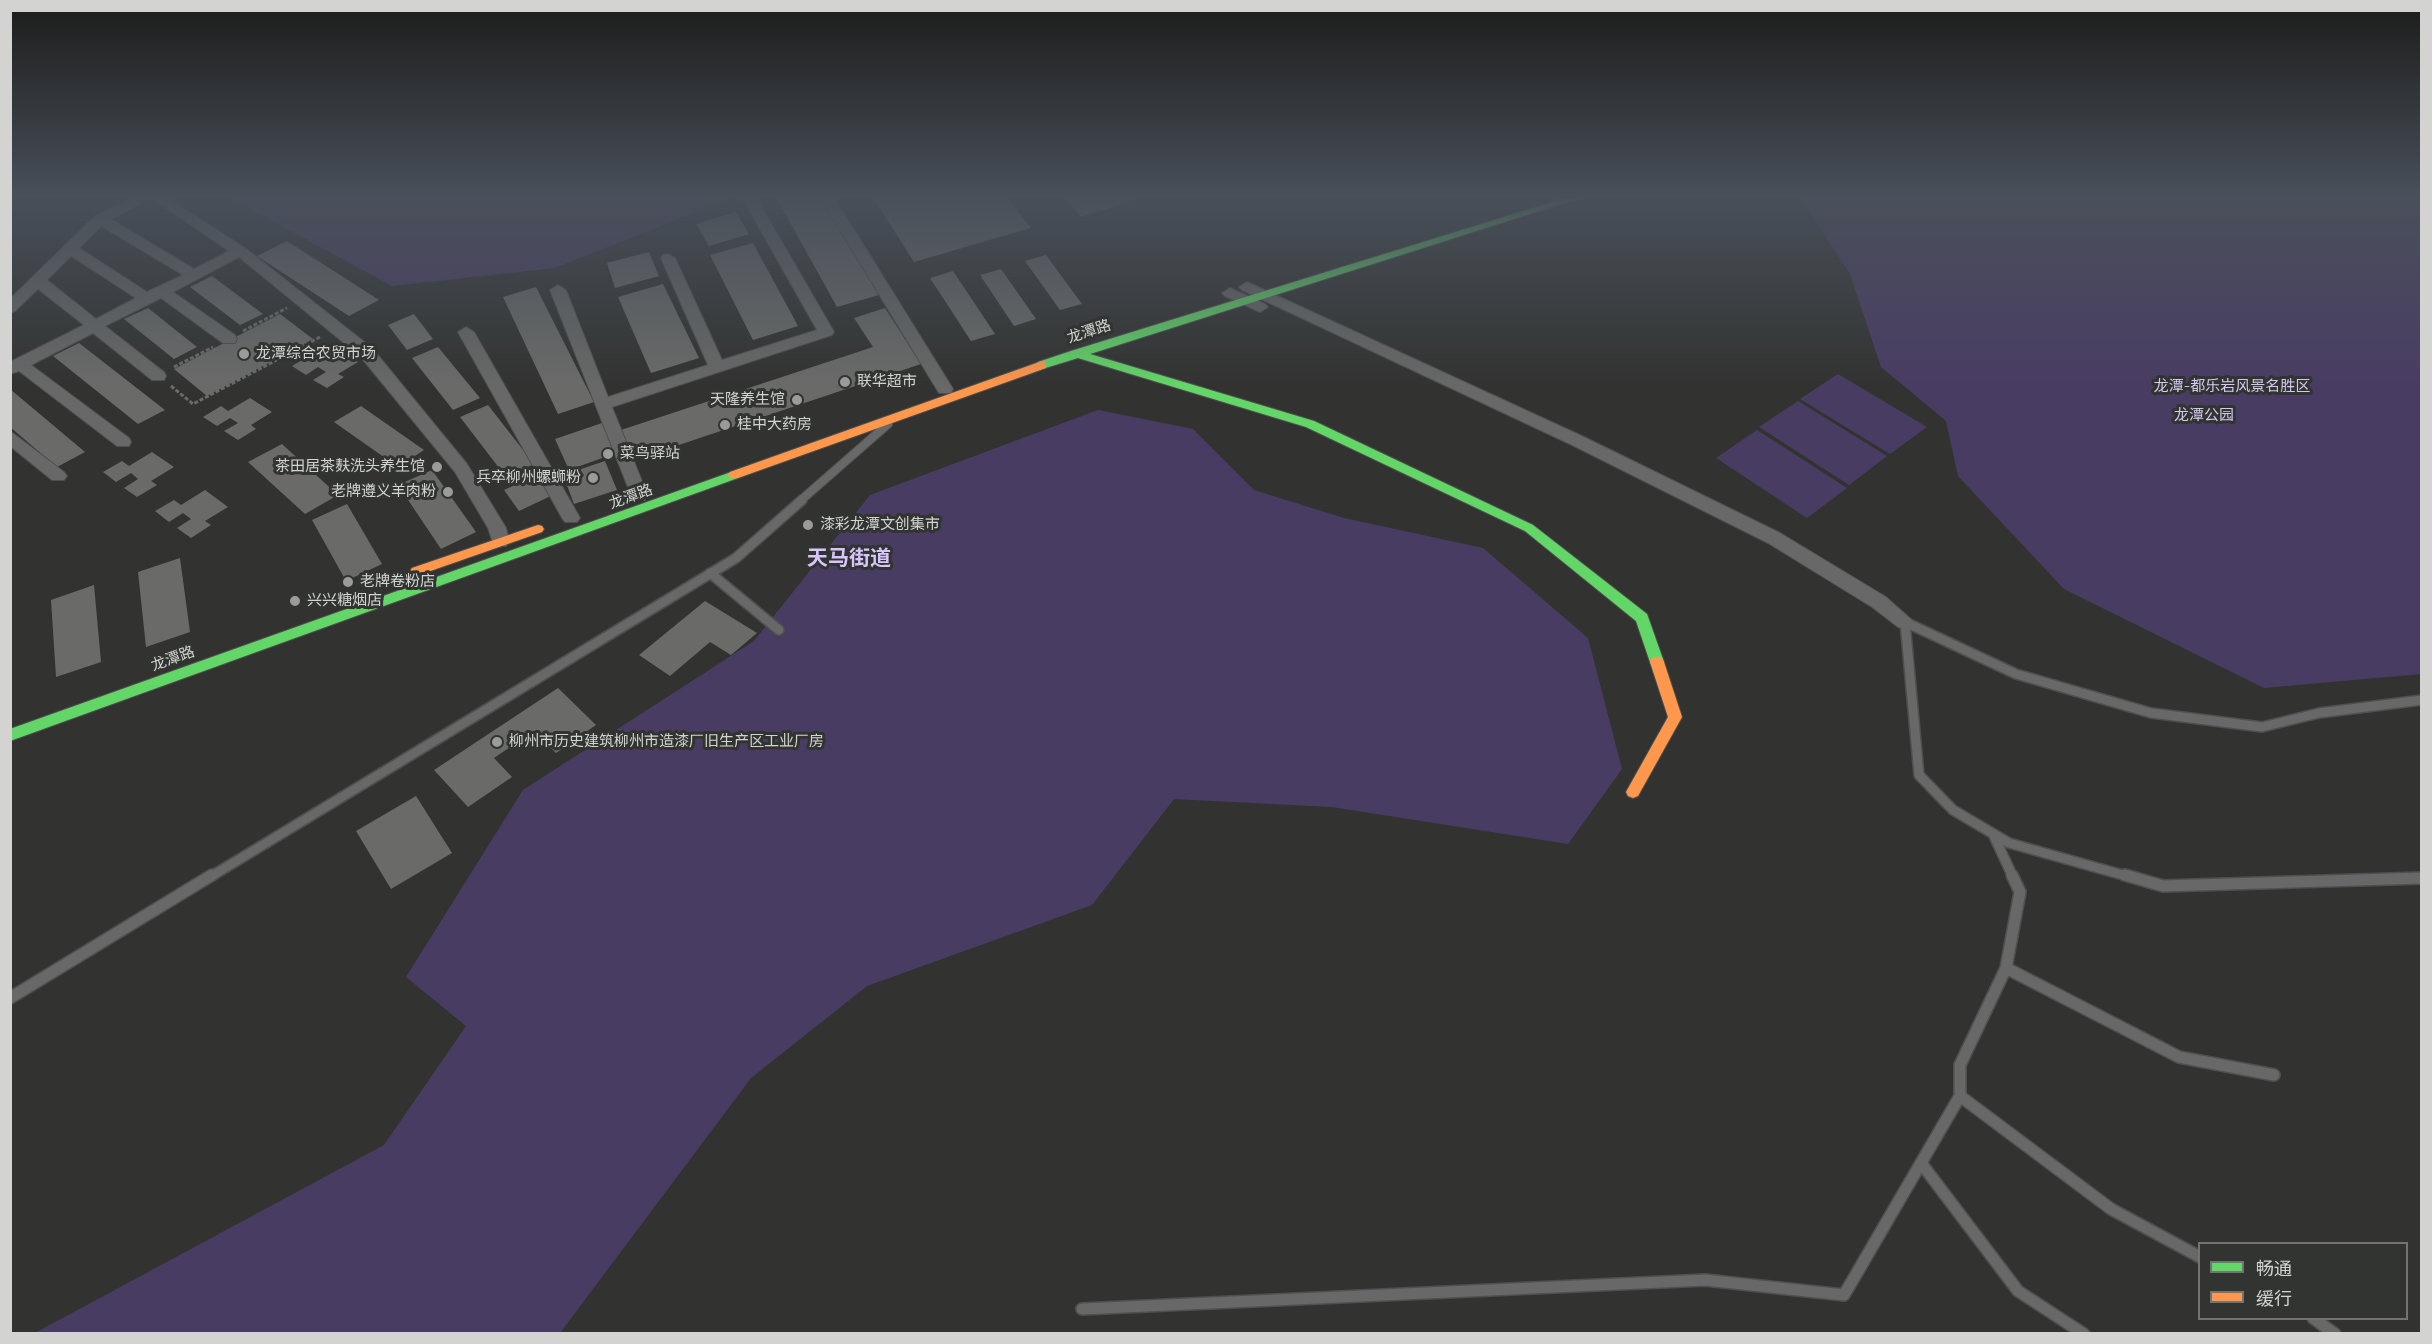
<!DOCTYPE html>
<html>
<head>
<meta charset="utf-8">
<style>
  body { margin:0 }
  #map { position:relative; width:2432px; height:1344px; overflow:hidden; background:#323331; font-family:Manrope,"Noto Sans SC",sans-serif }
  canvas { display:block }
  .frame { position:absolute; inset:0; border:12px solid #d3d4d2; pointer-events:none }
  .legend { position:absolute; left:2198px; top:1242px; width:210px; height:78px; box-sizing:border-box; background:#313430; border:2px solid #727471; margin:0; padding:8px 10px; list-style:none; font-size:18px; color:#d3d4d2 }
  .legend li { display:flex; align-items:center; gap:12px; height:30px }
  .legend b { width:30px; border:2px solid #727471 }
</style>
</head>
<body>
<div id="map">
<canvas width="2432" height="1344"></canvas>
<div class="frame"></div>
<ul class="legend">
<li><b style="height:8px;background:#63d668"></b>畅通</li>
<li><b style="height:8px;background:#ff974d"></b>缓行</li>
</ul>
</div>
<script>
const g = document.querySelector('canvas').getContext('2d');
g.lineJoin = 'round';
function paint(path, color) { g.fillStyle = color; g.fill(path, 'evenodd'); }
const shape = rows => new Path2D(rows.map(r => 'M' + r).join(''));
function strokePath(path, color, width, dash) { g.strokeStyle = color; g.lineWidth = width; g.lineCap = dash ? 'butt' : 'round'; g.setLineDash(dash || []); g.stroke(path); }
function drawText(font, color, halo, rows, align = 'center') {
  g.font = font + ' Manrope,"Noto Sans SC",sans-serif'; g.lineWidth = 6; g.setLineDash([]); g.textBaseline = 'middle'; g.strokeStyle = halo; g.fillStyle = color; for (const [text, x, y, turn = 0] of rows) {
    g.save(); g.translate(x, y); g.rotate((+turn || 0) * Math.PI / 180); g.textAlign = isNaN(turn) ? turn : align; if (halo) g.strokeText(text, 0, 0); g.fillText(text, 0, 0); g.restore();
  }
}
paint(shape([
  [232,199,728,199,555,268,392,286],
  [1801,199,2421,199,2421,674,2264,688,2064,589,1958,476,1946,421,1881,367,1850,274],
  [1838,374,1927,427,1890,454,1800,399],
  [1798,401,1887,456,1849,485,1759,427],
  [1098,410,1193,429,1254,490,1344,518,1483,548,1588,638,1622,769,1568,844,1332,807,1174,799,1092,905,867,986,751,1078,560,1333,33,1334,384,1145,466,1026,406,977,523,790,754,641,870,495],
  [1757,430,1847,488,1807,518,1716,458]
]), '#493c63');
paint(shape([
  [777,199,822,199,879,295,837,307],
  [874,199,1008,199,1031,228,914,262],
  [1066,199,1138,199,1081,217],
  [736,212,749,234,709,246,696,224],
  [287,241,379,300,349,316,257,256],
  [753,243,798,326,753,340,710,255],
  [649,252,659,276,615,288,607,263],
  [1046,255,1082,304,1060,310,1025,261],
  [1001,269,1036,319,1014,326,980,275],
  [953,271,995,334,971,341,930,278],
  [212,276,263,314,240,325,190,287],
  [663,284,699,358,651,373,618,297],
  [536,287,594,402,558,414,503,297],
  [148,308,197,347,174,359,124,319],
  [885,308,921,364,634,460,621,430,873,347,854,318],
  [280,314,313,339,207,396,174,369],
  [414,314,433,339,407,350,388,325],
  [79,343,165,410,138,424,53,356],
  [438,347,480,398,453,410,412,358],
  [336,348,358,362,338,374,344,377,327,388,313,380,326,372,318,367,306,375,292,366,309,356,315,360],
  [10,389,85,452,57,467,10,427],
  [250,398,272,412,251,425,256,429,238,440,224,431,238,423,230,418,217,426,203,417,221,406,228,411],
  [488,405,534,464,506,477,460,417],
  [361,406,424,450,398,467,334,422],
  [602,423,616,453,569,470,555,439],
  [282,444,338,495,305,514,248,462],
  [152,452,174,467,151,481,157,485,137,497,124,488,138,479,131,473,116,482,103,472,122,461,129,466],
  [605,461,617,490,574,504,563,475],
  [432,470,476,532,441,549,398,485],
  [539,474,555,494,519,511,504,490],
  [205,490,228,507,205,521,211,525,191,538,177,528,191,519,183,513,169,522,155,511,174,500,181,505],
  [347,504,382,564,346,581,312,520],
  [180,558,190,632,146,647,138,572],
  [94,585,101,662,56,677,51,600],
  [705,601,757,633,731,655,710,642,670,676,639,655],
  [558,688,596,725,556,753,534,731,494,758,512,777,468,807,434,770],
  [416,796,452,853,391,889,356,831]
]), '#6a6b69');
const laneFar2 = shape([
  [800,501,888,424]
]);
const laneFar1 = shape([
  [710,573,779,630],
  [1905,622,1919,775,1953,810,2009,843,2130,877],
  [1905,622,2016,674,2151,713,2262,727,2319,713,2422,700],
  [1993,834,2013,877],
  [210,877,736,558,802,500]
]);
const lane = shape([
  [2125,875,2163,886,2422,878],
  [2006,968,2179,1057,2274,1075],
  [10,998,212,875],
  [1960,1096,2111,1209,2200,1257],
  [1921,1163,2018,1291,2084,1334],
  [1082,1309,1705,1280,1844,1295,1960,1096,1960,1065,2006,968,2020,892,2012,875],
  [2313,1318,2335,1334]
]);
const street = shape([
  [131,199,149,199,111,219,194,269,229,251,153,199,169,199,245,248,372,348,467,464,506,528,509,541,506,546,494,546,488,528,455,472,360,356,239,257,173,292,235,335,237,339,235,343,223,343,161,298,105,326,164,372,166,376,164,380,152,380,93,333,31,365,129,438,131,442,129,446,117,446,19,371,10,374,10,362,84,325,38,289,15,311,10,313,10,299,95,216,131,199],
  [101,226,183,275,147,292,79,248,101,226],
  [71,256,136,298,96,319,47,280,71,256],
  [743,199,757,199,834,332,832,335,612,407,648,496,645,500,633,500,550,290,558,285,566,290,608,397,708,365,661,258,663,255,668,254,675,258,722,360,817,330,743,199],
  [821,199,835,199,953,389,951,393,939,393,821,199],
  [1247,282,1584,437,1780,533,1886,597,1914,622,1912,627,1905,629,1898,627,1872,607,1768,543,1572,445,1242,290,1239,287,1247,282],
  [1230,288,1265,304,1268,307,1260,312,1225,296,1222,293,1230,288],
  [466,327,474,332,580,518,577,522,565,522,562,518,458,332,466,327],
  [10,431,64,472,67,476,64,480,52,480,10,446,10,431]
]);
const fast = shape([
  [1562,199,1577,199,1090,354,1314,421,1533,525,1647,614,1664,662,1662,666,1657,667,1652,666,1650,662,1636,621,1525,531,1306,427,1078,358,1042,369,1036,365,1038,362,1071,351,1562,199],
  [734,471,738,472,740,475,738,478,10,741,10,729,734,471]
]);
const slow = shape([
  [1042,361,1046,362,1046,368,738,478,730,478,728,475,730,472,1042,361],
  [538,525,542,526,544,529,542,532,416,576,410,571,412,568,538,525],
  [1657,657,1662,658,1664,662,1682,717,1638,796,1633,798,1628,796,1626,792,1668,717,1650,662,1652,658,1657,657]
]);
strokePath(laneFar2, '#4f504e', 10);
strokePath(laneFar1, '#4f504e', 12);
strokePath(lane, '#4f504e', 14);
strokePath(street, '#4f504e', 2);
strokePath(fast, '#4f504e', 2);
strokePath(slow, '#4f504e', 2);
strokePath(shape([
  [243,331,287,308],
  [174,367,213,347],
  [171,386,193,404,320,337]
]), '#6a6b69', 3, [4, 2]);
strokePath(laneFar2, '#676867', 8);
strokePath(laneFar1, '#676867', 9);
strokePath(lane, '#676867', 11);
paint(street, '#676867');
paint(fast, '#63d668');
paint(slow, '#ff974d');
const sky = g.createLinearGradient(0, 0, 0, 387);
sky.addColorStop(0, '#1c1c1b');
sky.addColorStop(0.51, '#49505a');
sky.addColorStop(1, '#49505a00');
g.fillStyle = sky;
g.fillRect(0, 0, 2432, 387);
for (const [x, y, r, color] of [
  [244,354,6,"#9b9c9a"],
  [845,382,6,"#9b9c9a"],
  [797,400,6,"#9b9c9a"],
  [725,425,6,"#9b9c9a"],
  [608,454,6,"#9b9c9a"],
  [437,467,6,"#9b9c9a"],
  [593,478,6,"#9b9c9a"],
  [448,492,6,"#9b9c9a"],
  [808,525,6,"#9b9c9a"],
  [348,582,6,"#9b9c9a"],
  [295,601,6,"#9b9c9a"],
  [497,742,6,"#9b9c9a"]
]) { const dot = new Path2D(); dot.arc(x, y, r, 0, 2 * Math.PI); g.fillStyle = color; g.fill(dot); strokePath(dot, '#313430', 2); }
drawText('15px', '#d3d4d2', '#313430', [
  ["龙潭路",1089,332,-18],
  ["龙潭路",631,497,-20],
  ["龙潭路",173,659,-20]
]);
drawText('15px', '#d3d4d2', '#313430', [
  ["龙潭综合农贸市场",256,354],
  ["联华超市",857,382],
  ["天隆养生馆",785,400,"right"],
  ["桂中大药房",737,425],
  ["菜鸟驿站",620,454],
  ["茶田居茶麸洗头养生馆",425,467,"right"],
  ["兵卒柳州螺蛳粉",581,478,"right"],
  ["老牌遵义羊肉粉",436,492,"right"],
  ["漆彩龙潭文创集市",820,525],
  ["老牌卷粉店",360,582],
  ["兴兴糖烟店",307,601],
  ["柳州市历史建筑柳州市造漆厂旧生产区工业厂房",509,742]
], 'left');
drawText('15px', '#d5c8f1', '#313430', [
  ["龙潭-都乐岩风景名胜区",2232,387],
  ["龙潭公园",2204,416]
]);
drawText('bold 21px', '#d7c4fd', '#313430', [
  ["天马街道",849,559]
]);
</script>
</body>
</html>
